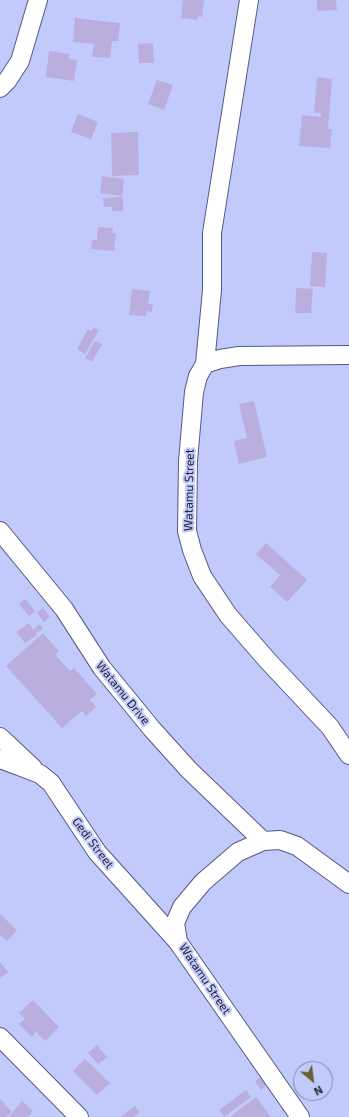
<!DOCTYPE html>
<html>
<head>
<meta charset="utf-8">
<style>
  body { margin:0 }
  #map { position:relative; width:349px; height:1117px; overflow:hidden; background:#c1cafb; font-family:"Exo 2",sans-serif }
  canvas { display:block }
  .north { position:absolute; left:293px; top:1061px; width:40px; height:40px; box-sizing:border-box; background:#c1cafb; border:1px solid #8187ac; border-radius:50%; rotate:151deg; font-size:11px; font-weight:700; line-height:16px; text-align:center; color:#202335 }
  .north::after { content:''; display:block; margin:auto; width:14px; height:18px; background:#6b602d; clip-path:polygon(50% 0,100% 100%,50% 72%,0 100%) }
</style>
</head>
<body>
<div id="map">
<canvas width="349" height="1117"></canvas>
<div class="north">N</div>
</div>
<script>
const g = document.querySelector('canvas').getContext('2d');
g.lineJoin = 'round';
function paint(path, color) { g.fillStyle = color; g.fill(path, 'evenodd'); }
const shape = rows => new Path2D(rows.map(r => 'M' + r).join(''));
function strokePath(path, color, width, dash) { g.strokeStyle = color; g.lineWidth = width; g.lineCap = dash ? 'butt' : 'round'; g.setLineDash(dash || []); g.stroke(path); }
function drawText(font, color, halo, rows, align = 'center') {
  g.font = font + ' "Exo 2",sans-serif'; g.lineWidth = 4; g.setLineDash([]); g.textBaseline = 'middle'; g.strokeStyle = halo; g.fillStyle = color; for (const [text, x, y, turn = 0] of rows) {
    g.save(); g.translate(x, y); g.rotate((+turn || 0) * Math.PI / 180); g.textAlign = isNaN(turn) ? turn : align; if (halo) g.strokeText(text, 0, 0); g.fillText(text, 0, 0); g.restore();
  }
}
paint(shape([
  [183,0,204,0,202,17,198,16,197,20,181,18],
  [317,0,336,0,337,10,317,11],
  [75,18,120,23,118,41,112,41,110,58,92,57,94,44,73,42],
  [153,43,154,63,139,63,138,44],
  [49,51,69,54,69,59,77,60,74,81,46,77],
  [317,77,332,79,328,129,332,129,330,148,299,146,302,115,321,117,321,113,314,113],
  [157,80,173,85,164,110,148,104],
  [78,114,98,122,91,139,71,132],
  [138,132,139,175,112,176,111,133],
  [102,176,124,179,122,196,100,193],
  [123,197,123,211,112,211,112,207,104,207,103,198],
  [98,227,113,228,112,233,116,234,114,251,91,249,92,240,97,240],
  [312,252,327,253,325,287,310,286],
  [296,288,313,289,311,313,295,313],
  [132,289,150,291,148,304,153,304,152,312,146,311,146,316,129,315],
  [94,327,99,330,85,354,77,349,88,329,91,331],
  [95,341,102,344,92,362,85,358],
  [254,401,267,457,239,464,234,441,247,438,239,404],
  [266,543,307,580,287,602,270,587,280,575,256,554],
  [25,599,35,611,29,616,19,604],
  [43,608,50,617,44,622,37,613],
  [29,623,37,635,25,643,16,632],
  [40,624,43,629,36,633,33,629],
  [43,633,59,651,55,655,70,671,74,668,97,694,90,700,96,707,86,716,82,711,62,728,6,666],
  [0,914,17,930,7,941,0,935],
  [0,962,8,972,0,978],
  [33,1000,59,1027,45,1041,36,1032,32,1037,19,1024,25,1019,19,1013],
  [97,1045,107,1057,98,1064,88,1053],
  [85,1059,110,1083,97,1095,73,1071],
  [262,1076,268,1084,261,1090,255,1081],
  [246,1090,251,1097,224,1117,219,1110],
  [256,1097,271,1117,232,1117,231,1116],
  [0,1099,12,1112,6,1117,0,1117],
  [22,1101,33,1111,28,1117,9,1117],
  [135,1106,140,1113,134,1117,120,1117]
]), '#baaede');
const street = shape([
  [0,88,7,81,20,61,38,0],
  [349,355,239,356,220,359,205,364,198,376,194,392,188,461,187,531,192,550,202,576,228,615,268,661,330,727,349,755],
  [205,364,212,290,212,233,249,0],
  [0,531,64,609,102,668,152,729,189,770,263,841],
  [0,737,33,768],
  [0,759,40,774,51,783,97,852,178,942],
  [0,1037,79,1117],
  [300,1117,178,942,175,923,182,907,203,882,238,852,263,841,280,840,297,846,349,884]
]);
strokePath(street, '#535a84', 20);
strokePath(street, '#fff', 18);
drawText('12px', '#202335', '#c1cafb', [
  ["Watamu Street",189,490,-89],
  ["Watamu Drive",123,693,51],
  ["Gedi Street",93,843,53],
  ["Watamu Street",205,979,56]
]);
</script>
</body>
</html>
